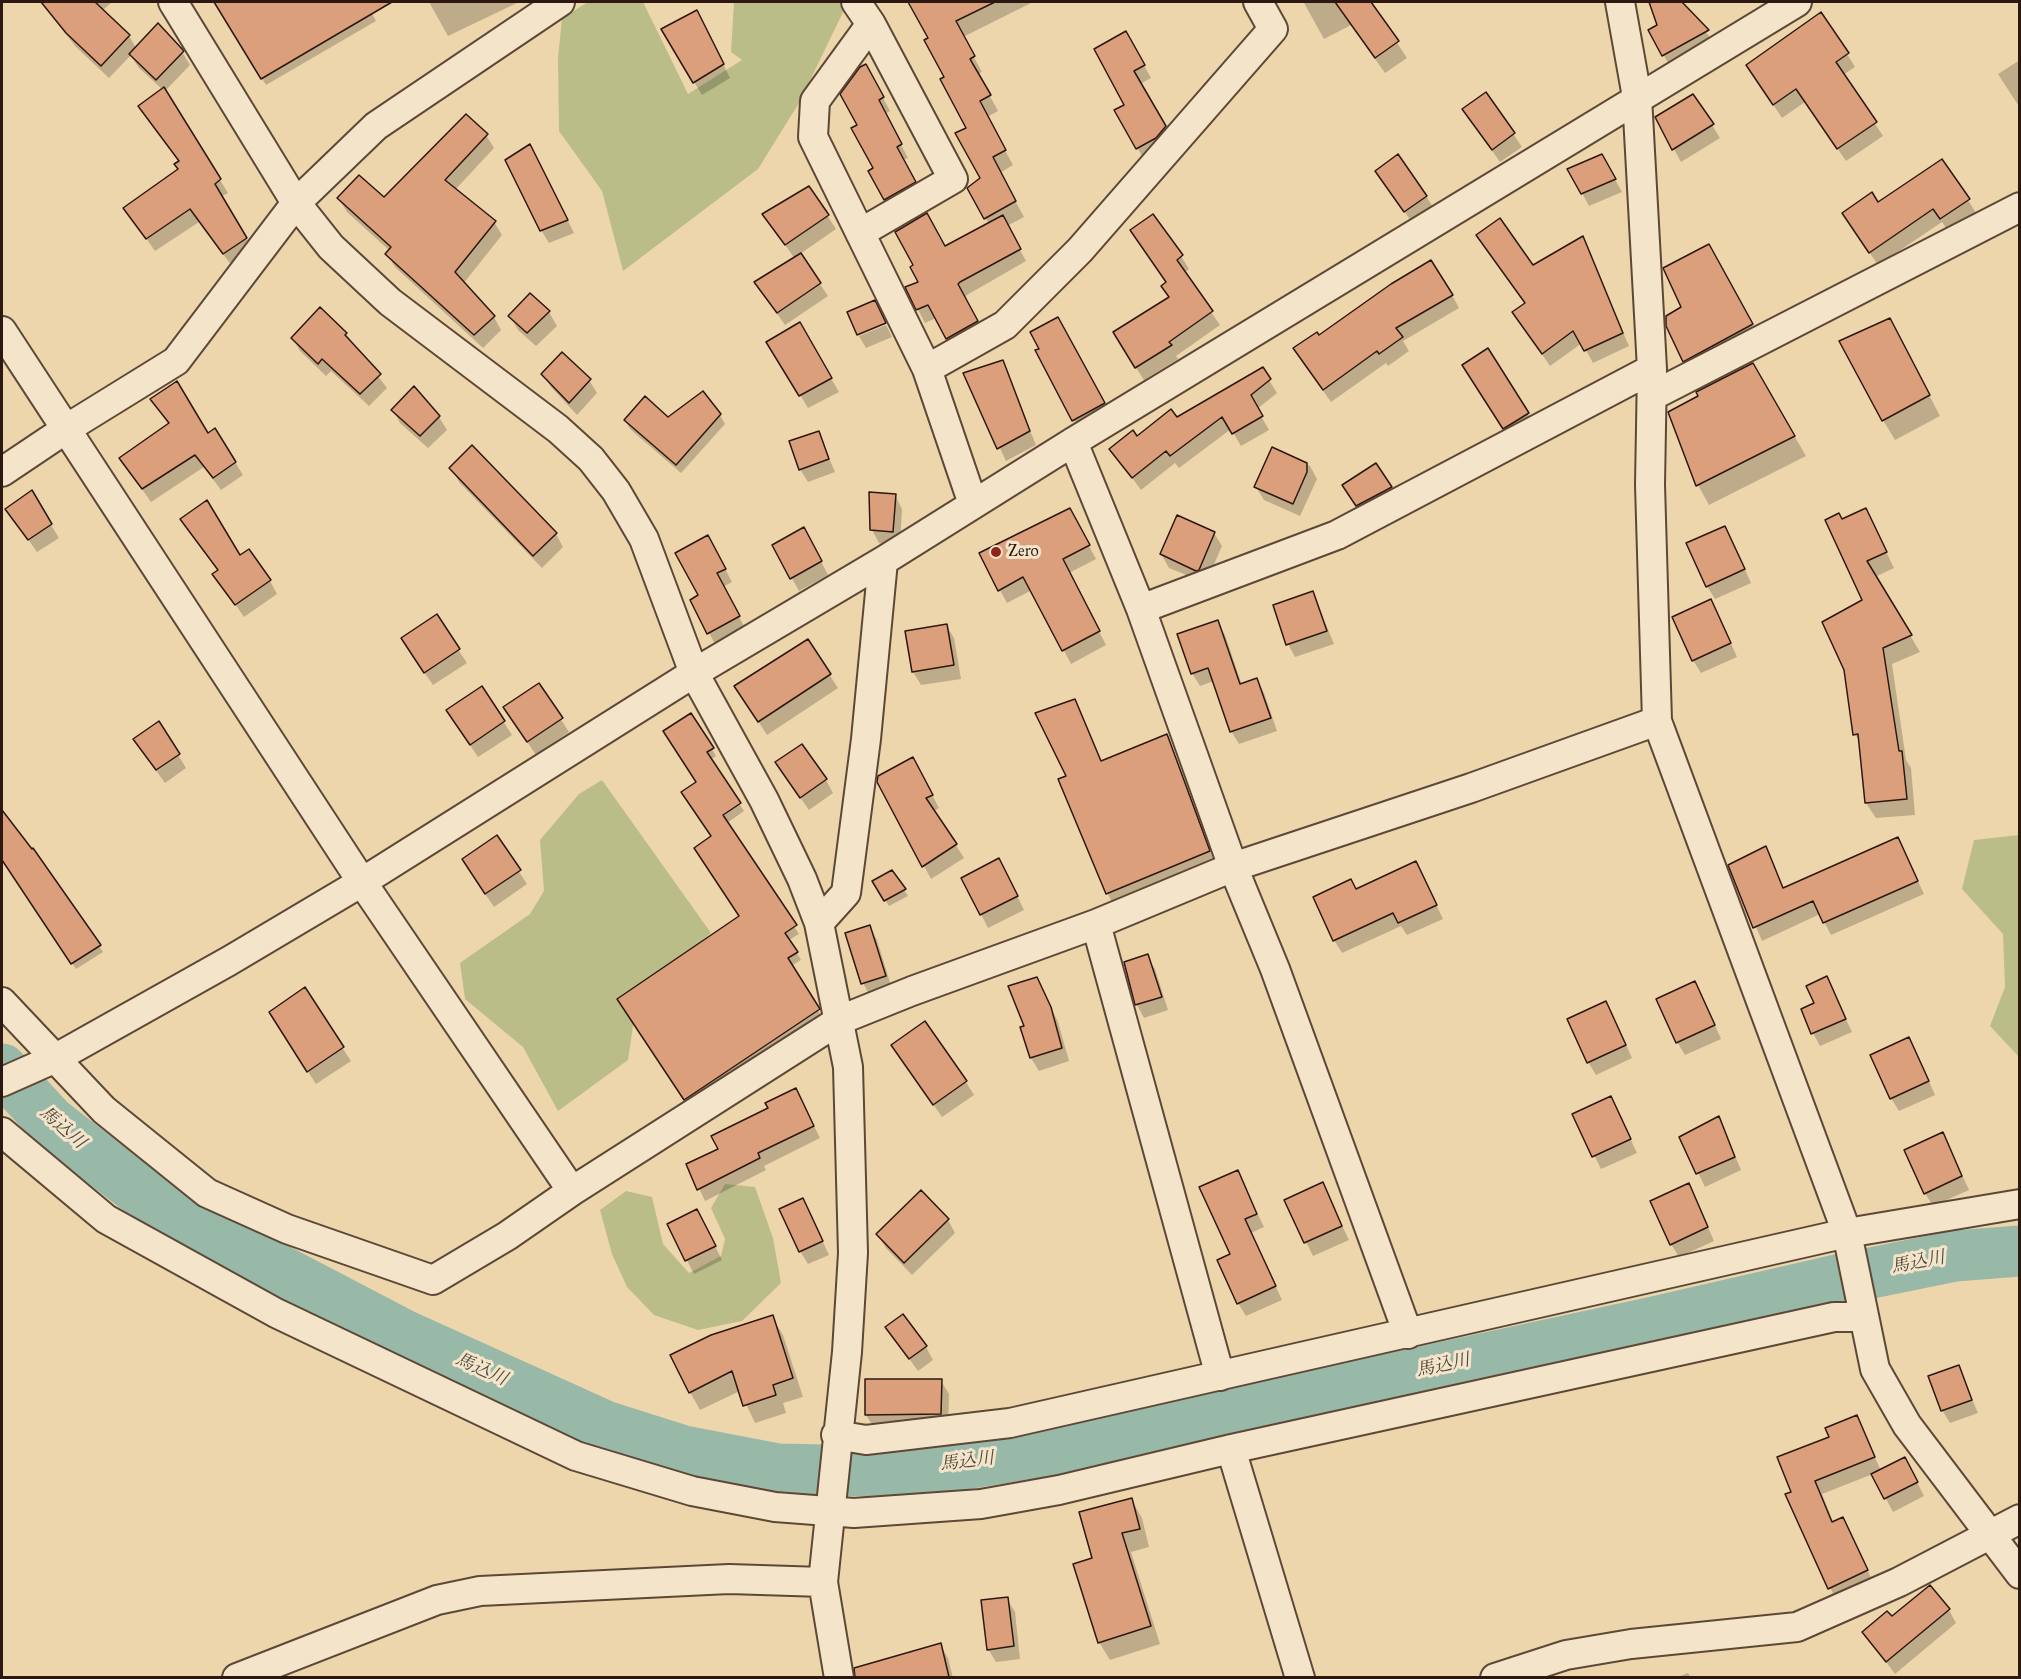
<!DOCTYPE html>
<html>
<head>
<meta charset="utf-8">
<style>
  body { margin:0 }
  #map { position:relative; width:2021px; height:1679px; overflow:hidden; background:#eed6ac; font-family:"IM FELL Great Primer",serif }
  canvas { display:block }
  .frame { position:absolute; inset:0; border:3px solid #2d1811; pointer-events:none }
</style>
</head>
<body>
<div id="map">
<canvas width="2021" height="1679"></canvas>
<div class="frame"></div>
</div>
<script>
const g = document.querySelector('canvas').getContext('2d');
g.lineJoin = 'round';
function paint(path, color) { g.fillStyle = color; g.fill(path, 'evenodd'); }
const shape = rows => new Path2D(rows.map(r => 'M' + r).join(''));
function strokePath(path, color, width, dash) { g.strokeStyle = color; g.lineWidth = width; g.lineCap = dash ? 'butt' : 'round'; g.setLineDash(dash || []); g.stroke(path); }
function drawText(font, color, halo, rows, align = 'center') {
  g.font = font + ' "IM FELL Great Primer","Noto Serif JP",serif'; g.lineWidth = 6; g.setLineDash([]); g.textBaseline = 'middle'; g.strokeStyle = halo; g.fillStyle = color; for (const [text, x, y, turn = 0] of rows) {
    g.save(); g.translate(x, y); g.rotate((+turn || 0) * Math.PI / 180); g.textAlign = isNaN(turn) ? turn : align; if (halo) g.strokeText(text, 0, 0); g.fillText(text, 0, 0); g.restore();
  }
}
paint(shape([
  [588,2,643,2,688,94,742,60,731,52,734,2,848,2,799,103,758,169,623,271,602,191,559,131,558,58,562,18],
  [602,780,711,933,648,986,637,999,628,1060,558,1111,523,1047,465,999,460,963,530,914,544,891,540,840,579,794],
  [2019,835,2020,835,2019,1057,1990,1026,2005,987,2003,934,1962,889,1974,840],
  [725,1184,755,1187,773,1238,781,1283,742,1321,698,1330,654,1315,627,1287,612,1254,600,1210,626,1191,652,1197,663,1244,689,1273,721,1256,725,1239,711,1208]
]), '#bbbd88');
paint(shape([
  [41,2,112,2,102,11,129,36,136,48,182,52,190,65,165,91,228,193,221,197,254,252,232,266,199,222,155,251,125,208,179,170,180,162,140,106,163,90,138,67,131,55,109,78,76,47],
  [215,2,366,2,376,21,266,85],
  [429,2,519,2,448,36],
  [910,2,1033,2,963,37,982,72,978,74,998,111,987,117,1013,165,1000,173,1024,217,1007,226,1026,261,967,295,964,299,984,335,955,352,936,318,925,323,907,288,920,282,945,248,989,224,969,188,982,178,968,128,930,39],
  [1307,2,1370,2,1407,58,1385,73,1351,25,1324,39,1304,3],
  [1650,2,1683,2,1715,44,1671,68,1650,31,1659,26],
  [704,25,730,78,702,95,663,30],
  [1126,33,1151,78,1140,84,1172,141,1145,161,1116,111,1126,106],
  [1847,54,1855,67,1843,75,1883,136,1846,161,1805,102,1782,118,1756,79],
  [2020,60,2020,108,1998,74],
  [873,79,890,111,885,114,908,158,903,160,922,195,893,212,870,172,875,169,859,125],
  [1486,94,1522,147,1500,162,1472,122],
  [1657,118,1712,125,1720,138,1681,162],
  [486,135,494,148,455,190,494,222,502,235,463,284,494,317,501,330,483,348,395,267,387,254,390,251,347,212,339,199,384,200],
  [1602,156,1622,192,1589,206,1582,193],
  [537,159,574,233,549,243,541,230],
  [1377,171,1426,196,1434,209,1413,224],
  [809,188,836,229,800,254,828,296,785,325,764,295,795,259,764,215],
  [1968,200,1976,213,1948,231,1942,222,1878,265,1851,226,1878,204],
  [1132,231,1181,256,1189,269,1184,273,1220,325,1176,356,1178,359,1144,380,1122,346,1170,299,1163,287,1167,283],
  [1582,238,1629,346,1593,363,1582,343,1550,366,1522,325,1526,305,1486,248,1532,267],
  [1720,266,1763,345,1695,381,1684,361,1683,308],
  [530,295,549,312,557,326,536,346,518,330,510,316],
  [1452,295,1459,308,1403,341,1409,351,1388,366,1386,363,1331,402,1303,362,1319,337],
  [1890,320,1940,416,1895,440,1883,420],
  [799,324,839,392,808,408,768,342],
  [886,325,892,337,866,348,859,336],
  [1065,332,1111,417,1081,433,1037,351],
  [346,334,387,388,369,406,331,371,326,376,300,351,293,338],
  [1487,350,1536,427,1511,441,1471,378],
  [1002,362,1036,445,1006,461,965,373],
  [1753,365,1806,456,1709,505,1698,485,1670,413],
  [1262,369,1277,393,1257,409,1269,430,1241,446,1231,429,1179,468,1175,463,1141,490,1111,449,1177,419],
  [543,374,589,380,597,393,577,415,551,387],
  [414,389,439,417,447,430,428,448,400,423,393,410],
  [152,400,208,435,235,462,243,475,221,490,204,467,151,502,121,459,169,425],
  [720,415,725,424,681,473,630,429,625,420],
  [818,433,835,472,808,482,800,469],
  [1273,449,1310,466,1317,479,1300,516,1264,500,1256,487],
  [1376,465,1398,501,1365,519,1351,499],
  [451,468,556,534,563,547,542,568,459,482],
  [31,492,59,538,37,552,7,509],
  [895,495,902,509,900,545,879,543,872,530],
  [1866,510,1894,568,1875,577,1920,652,1892,664,1906,760,1911,768,1915,815,1876,818,1866,803,1861,745,1855,734,1863,600,1842,521],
  [182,520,240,557,270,581,277,594,244,617,214,574,218,571],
  [1077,523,1096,559,1069,573,1106,645,1071,664,1032,590,1007,603,1000,590],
  [1214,533,1222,546,1206,583,1169,568,1161,554],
  [1732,541,1751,583,1715,599,1707,586],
  [811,542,828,575,799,591,774,546],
  [715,550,732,582,723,587,746,630,716,646,692,601,700,596],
  [1313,593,1334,644,1295,657,1288,644],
  [1718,614,1737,657,1701,673,1693,660],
  [436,616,467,663,433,685,410,652],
  [1217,622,1225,635,1242,685,1257,680,1264,693,1277,731,1239,744,1231,731,1214,681,1200,686,1192,673],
  [946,625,954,638,961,679,921,685,913,672,906,632],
  [808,642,838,688,767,735,744,699],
  [539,685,569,732,536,755,513,721],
  [482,688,512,735,478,757,456,724],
  [159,723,186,768,165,783,134,740],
  [1167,736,1213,858,1111,901,1060,780],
  [669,739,712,749,716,756,710,760,744,811,727,823,799,934,789,940,801,960,791,966,822,1017,690,1106,623,1006,741,917,713,837,698,783],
  [920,772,939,808,934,811,964,858,931,879,879,782],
  [785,776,826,780,833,793,809,810],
  [2,812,33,850,103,952,76,969,2,858],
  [497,838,527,884,494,907,471,873],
  [1898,839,1924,894,1831,935,1820,914,1762,941,1730,866,1765,848,1784,889],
  [1416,863,1443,919,1407,935,1401,926,1342,953,1334,940,1356,890],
  [1006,873,1024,910,988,928,963,878],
  [874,882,904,890,908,896,889,906],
  [869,927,877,940,892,989,870,996,863,983],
  [1147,956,1155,969,1168,1010,1144,1018,1137,1005,1125,963],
  [1826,978,1852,1032,1820,1046,1813,1033,1816,1004],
  [1037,979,1058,1022,1069,1061,1039,1071,1031,1058,1022,1028,1026,1027],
  [305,990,351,1061,316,1084,278,1025],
  [1702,996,1721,1039,1685,1055,1677,1042],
  [1613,1016,1632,1058,1596,1075,1588,1062],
  [893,1046,966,1082,974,1095,942,1117],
  [1916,1052,1935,1095,1899,1111,1891,1098],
  [1611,1098,1637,1153,1601,1169,1574,1114],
  [802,1102,820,1138,764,1166,766,1170,705,1201,688,1165,720,1150,770,1109],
  [1719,1118,1741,1170,1705,1187,1681,1138],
  [1949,1147,1969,1190,1933,1206,1925,1193],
  [1237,1172,1264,1227,1251,1233,1282,1300,1246,1316,1238,1303,1232,1255],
  [1322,1184,1349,1240,1313,1256,1286,1201],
  [1695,1198,1714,1241,1679,1257,1671,1244],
  [803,1199,829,1255,808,1264,800,1251],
  [948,1220,955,1233,912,1275,886,1248,878,1235],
  [704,1224,722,1260,694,1274,669,1225],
  [772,1317,783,1335,803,1397,783,1403,786,1413,755,1423,740,1391,700,1410,690,1392],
  [887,1328,926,1347,933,1360,918,1371],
  [1958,1366,1978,1413,1950,1423,1942,1410],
  [941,1381,949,1394,948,1427,874,1428,866,1415],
  [1857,1417,1881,1471,1912,1472,1924,1496,1893,1512,1873,1474,1822,1494,1834,1524,1850,1532,1874,1584,1837,1602,1787,1495,1792,1493,1831,1438],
  [1131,1499,1142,1518,1149,1547,1131,1552,1160,1644,1110,1660,1099,1642,1094,1559],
  [1007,1599,1015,1612,1020,1659,996,1662,988,1649],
  [1949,1610,1956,1623,1895,1674,1864,1632,1891,1619],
  [940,1645,948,1658,953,1678,864,1678,862,1667],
  [1688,1673,1691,1678,1675,1678]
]), '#0003');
strokePath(shape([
  [2,1069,51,1122,163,1209,406,1336,605,1426,684,1451,778,1469,871,1471,958,1465,1078,1446,1654,1322,1832,1281,1955,1256,2020,1251]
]), '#99b9a8', 51);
const building = shape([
  [41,2,95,2,130,35,101,66,66,33,41,2],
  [214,2,392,2,261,79,214,2],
  [908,2,995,2,956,21,975,56,970,59,991,95,980,101,1006,150,993,157,1016,201,984,219,967,188,980,178,955,133,966,128,940,79,944,77,924,40,928,38,908,2],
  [1335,2,1371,2,1399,41,1375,58,1335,2],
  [1649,2,1682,2,1709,30,1662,56,1648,30,1657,25,1649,2],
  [697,10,724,64,693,83,661,29,697,10],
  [1821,12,1849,53,1836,62,1877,122,1837,149,1796,89,1773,105,1746,65,1821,12],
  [158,23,184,51,156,80,129,54,158,23],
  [1126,31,1145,65,1134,71,1166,126,1156,138,1136,149,1114,110,1124,105,1094,49,1126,31],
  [866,64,884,97,879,100,902,144,897,147,916,182,884,200,868,171,873,168,851,128,857,125,840,94,860,67,866,64],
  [164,87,221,179,215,184,247,238,223,254,190,209,146,239,123,208,178,169,174,164,179,161,138,106,164,87],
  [1486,92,1515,133,1492,150,1462,109,1486,92],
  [1693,94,1714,124,1672,150,1655,117,1693,94],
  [466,114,488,134,445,180,496,221,455,272,495,316,474,335,385,254,391,247,337,198,359,175,384,197,466,114],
  [530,144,568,220,540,231,505,160,530,144],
  [1398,154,1427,196,1404,212,1375,171,1398,154],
  [1602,154,1616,179,1581,194,1567,169,1602,154],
  [1942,159,1970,199,1940,219,1933,209,1869,253,1842,213,1872,192,1878,202,1942,159],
  [809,186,829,215,785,245,762,214,809,186],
  [927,213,945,246,1003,215,1021,249,960,282,958,284,978,321,946,339,928,305,916,310,905,287,918,282,910,267,913,265,895,232,927,213],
  [1153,214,1183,255,1177,260,1213,311,1169,342,1172,345,1135,368,1113,332,1169,297,1161,286,1166,282,1130,230,1153,214],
  [1500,218,1533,265,1583,236,1623,333,1584,351,1573,331,1542,354,1512,312,1525,303,1476,235,1500,218],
  [1709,244,1753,324,1683,362,1666,326,1666,316,1681,307,1663,268,1709,244],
  [801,253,821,283,777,313,754,282,801,253],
  [1431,260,1453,295,1396,328,1403,337,1379,354,1377,351,1323,390,1293,348,1317,332,1319,335,1391,284,1431,260],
  [530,293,550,311,527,333,508,316,530,293],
  [875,300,886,323,857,335,847,312,875,300],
  [320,307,347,333,345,335,381,374,360,394,322,359,318,364,291,338,320,307],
  [1058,317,1105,403,1072,421,1035,350,1039,349,1030,332,1058,317],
  [1890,318,1930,395,1882,421,1839,341,1890,318],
  [800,322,832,378,799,396,766,342,800,322],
  [1488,348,1529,413,1503,429,1462,365,1488,348],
  [562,352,591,379,569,403,541,374,562,352],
  [1003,360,1030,431,997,449,963,373,1003,360],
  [1753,363,1795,436,1696,486,1668,412,1698,396,1696,392,1753,363],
  [1263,367,1271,379,1251,395,1263,416,1232,434,1222,417,1170,456,1166,451,1132,478,1109,449,1133,430,1137,436,1171,409,1177,417,1263,367],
  [177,381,208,433,215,428,236,462,213,478,195,455,142,489,119,458,169,423,150,399,177,381],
  [414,386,440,416,420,436,391,410,414,386],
  [703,391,721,414,676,465,624,420,645,396,668,417,703,391],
  [819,431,829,459,799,470,789,441,819,431],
  [472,445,557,533,533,556,449,468,472,445],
  [1272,447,1307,463,1307,472,1293,504,1254,487,1272,447],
  [1376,463,1392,487,1356,506,1342,485,1376,463],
  [32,490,52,524,28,540,5,509,32,490],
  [869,492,896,494,893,532,870,530,869,492],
  [207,500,240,555,249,549,271,580,235,605,212,574,218,570,180,519,207,500],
  [1070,508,1090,545,1063,559,1100,631,1062,651,1023,577,998,591,979,553,1070,508],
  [1866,508,1887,552,1867,561,1912,635,1883,648,1899,751,1902,751,1907,799,1865,803,1858,734,1853,735,1844,670,1822,622,1862,600,1825,520,1839,513,1842,519,1866,508],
  [1177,515,1215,532,1199,570,1196,571,1160,554,1177,515],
  [1725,526,1745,569,1706,587,1686,543,1725,526],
  [804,527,822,561,790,579,772,545,804,527],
  [708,535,726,569,717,573,740,616,707,634,690,600,698,595,675,553,708,535],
  [1313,591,1327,631,1286,645,1273,605,1313,591],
  [1711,599,1731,643,1692,661,1672,617,1711,599],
  [437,614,460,649,424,673,401,638,437,614],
  [1218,620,1240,684,1257,678,1271,718,1230,732,1208,668,1191,674,1177,634,1218,620],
  [947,624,954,665,912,672,905,631,947,624],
  [808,639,831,674,758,722,734,686,808,639],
  [539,683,563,718,527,742,503,707,539,683],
  [482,686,505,721,470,745,446,710,482,686],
  [1075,699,1101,761,1167,734,1210,851,1106,894,1058,779,1066,776,1035,713,1075,699],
  [691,713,714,748,707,752,741,803,723,815,797,925,785,933,798,952,788,958,820,1009,684,1100,617,999,739,916,694,848,711,836,681,792,696,782,663,731,691,713],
  [159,721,180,754,156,770,133,739,159,721],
  [802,744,827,779,800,798,775,762,802,744],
  [913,757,933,795,926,798,957,844,922,867,877,782,878,776,913,757],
  [2,810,32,849,33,848,101,945,71,964,2,860,2,810],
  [497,835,521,870,485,894,462,859,497,835],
  [1898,837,1918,881,1823,923,1813,901,1753,928,1728,865,1766,846,1783,888,1898,837],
  [999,858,1018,896,980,915,961,878,999,858],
  [1416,861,1437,905,1398,923,1393,913,1333,941,1313,897,1351,879,1356,889,1416,861],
  [892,870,906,889,884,901,872,881,892,870],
  [870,925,886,976,861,984,845,933,870,925],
  [1148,954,1162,997,1135,1005,1124,962,1148,954],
  [1827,976,1846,1019,1811,1034,1801,1009,1814,1003,1806,986,1827,976],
  [1037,977,1051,1007,1062,1048,1030,1058,1020,1027,1024,1026,1008,986,1037,977],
  [1695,981,1715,1025,1676,1043,1656,999,1695,981],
  [305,987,344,1047,307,1072,269,1012,305,987],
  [1606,1001,1626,1045,1587,1063,1567,1019,1606,1001],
  [925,1021,967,1081,933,1105,891,1045,925,1021],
  [1909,1037,1929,1081,1890,1099,1870,1055,1909,1037],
  [796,1088,814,1126,758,1153,760,1158,697,1190,686,1164,718,1149,711,1136,768,1108,765,1103,796,1088],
  [1611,1096,1631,1139,1592,1157,1572,1114,1611,1096],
  [1719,1116,1735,1157,1696,1174,1679,1137,1719,1116],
  [1943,1132,1962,1176,1924,1194,1904,1150,1943,1132],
  [1238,1170,1257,1214,1245,1219,1276,1286,1237,1304,1217,1260,1230,1254,1199,1187,1238,1170],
  [1323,1182,1342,1226,1304,1243,1284,1200,1323,1182],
  [1689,1183,1708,1227,1670,1245,1650,1201,1689,1183],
  [921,1190,949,1219,904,1263,876,1234,921,1190],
  [803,1198,823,1241,799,1252,779,1209,803,1198],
  [697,1209,716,1246,685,1261,667,1224,697,1209],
  [903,1314,927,1346,909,1359,885,1327,903,1314],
  [773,1315,793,1378,773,1385,776,1395,743,1406,732,1371,689,1393,670,1355,711,1335,773,1315],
  [1959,1365,1972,1400,1941,1411,1928,1376,1959,1365],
  [865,1379,942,1379,941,1414,865,1415,865,1379],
  [1857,1415,1875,1457,1815,1481,1832,1522,1843,1517,1868,1570,1828,1589,1785,1494,1791,1492,1777,1457,1829,1437,1825,1428,1857,1415],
  [1905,1457,1918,1482,1884,1499,1871,1474,1905,1457],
  [1132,1498,1140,1529,1122,1533,1151,1626,1098,1643,1073,1564,1092,1558,1079,1512,1132,1498],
  [1930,1585,1950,1609,1886,1662,1862,1632,1887,1611,1892,1616,1930,1585],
  [1008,1597,1014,1646,987,1650,981,1600,1008,1597],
  [941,1643,949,1677,855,1677,854,1668,941,1643]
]);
paint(building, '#dc9f7c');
strokePath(building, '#2d1811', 1.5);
const minor = shape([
  [173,2,296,203,331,247,390,302,558,429,591,459,616,491,644,539,694,673,764,800,802,879,819,923,848,1067,853,1253,847,1352,823,1582,839,1678],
  [856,2,871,24,815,101,813,137,927,369,973,504],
  [1620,2,1637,97,1652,369,1650,485,1657,721,1847,1233,1875,1369,1907,1425,2020,1574],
  [860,233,953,179,871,24],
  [2,331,362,882,572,1191],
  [927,369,1005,325,1080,250,1273,29,1258,2],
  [1652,396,2020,207],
  [1073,442,1141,609,1233,867,1275,969,1408,1334],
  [2,472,66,429,176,361,296,203,376,126,560,2],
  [1141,609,1337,535,1652,369],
  [819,923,846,893,866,739,883,561],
  [1096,924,1220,1376],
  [2,1002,104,1110,207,1193,287,1229,433,1280,507,1236,572,1191,840,1020,912,991,1096,924,1233,867,1471,788,1657,721],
  [2,1082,56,1058,229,961,362,882,694,673,883,561,1073,442,1797,2],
  [2,1132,106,1219,276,1313,576,1456,692,1491,775,1507,854,1513,981,1504,1059,1490,1231,1449,1834,1317,1863,1317],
  [836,1435,866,1440,1010,1423,1847,1233,2020,1204],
  [1231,1449,1300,1678],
  [237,1678,437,1600,480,1591,729,1579,823,1582],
  [1495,1678,1566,1655,1631,1644,1797,1627,1899,1582,2020,1519]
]);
strokePath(minor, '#5d4838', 32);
strokePath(minor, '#f4e4c9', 28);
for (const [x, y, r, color] of [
  [996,552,6,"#8f2418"]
]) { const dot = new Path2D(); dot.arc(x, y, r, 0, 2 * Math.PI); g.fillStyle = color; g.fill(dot); strokePath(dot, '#f4e4c9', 2); }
drawText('16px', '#2d1811', '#f4e4c9', [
  ["Zero",1008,552]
], 'left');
drawText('italic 18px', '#4d483e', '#f4e4c9', [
  ["馬込川",62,1128,41],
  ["馬込川",1918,1263,-11],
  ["馬込川",1443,1366,-12],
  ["馬込川",481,1370,24],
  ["馬込川",967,1462,-7]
]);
</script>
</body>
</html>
